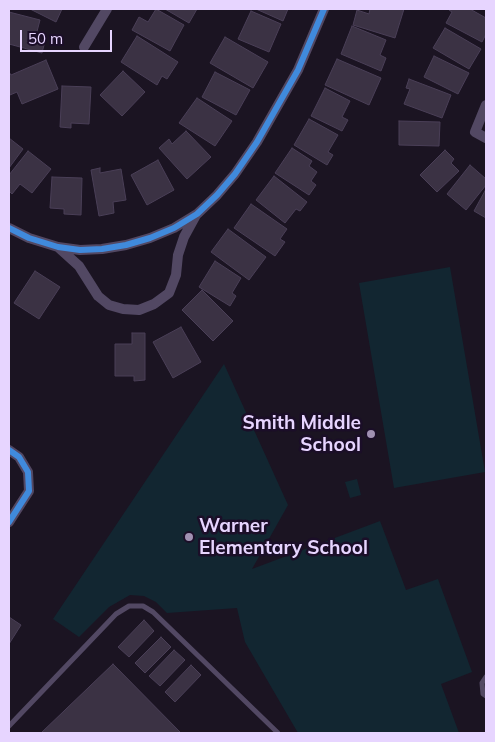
<!DOCTYPE html>
<html>
<head>
<meta charset="utf-8">
<style>
  body { margin:0 }
  #map { position:relative; width:495px; height:742px; overflow:hidden; background:#1b1422; font-family:Mulish,sans-serif }
  canvas { display:block }
  .frame { position:absolute; inset:0; border:10px solid #e7d5ff; pointer-events:none }
  .scale { position:absolute; left:20px; top:30px; width:92px; height:22px; box-sizing:border-box; border:2px solid #e7d5ff; border-top:0; padding-left:6px; font-size:15px; line-height:18px; white-space:nowrap; color:#e7d5ff; -webkit-text-stroke:4px #1b0e28; paint-order:stroke }
</style>
</head>
<body>
<div id="map">
<canvas width="495" height="742"></canvas>
<div class="frame"></div>
<div class="scale">50 m</div>
</div>
<script>
const g = document.querySelector('canvas').getContext('2d');
g.lineJoin = 'round';
function paint(path, color) { g.fillStyle = color; g.fill(path, 'evenodd'); }
const shape = rows => new Path2D(rows.map(r => 'M' + r).join(''));
function strokePath(path, color, width, dash) { g.strokeStyle = color; g.lineWidth = width; g.lineCap = dash ? 'butt' : 'round'; g.setLineDash(dash || []); g.stroke(path); }
function drawText(font, color, halo, rows, align = 'center') {
  g.font = font + ' Mulish,sans-serif'; g.lineWidth = 5; g.setLineDash([]); g.textBaseline = 'middle'; g.strokeStyle = halo; g.fillStyle = color; for (const [text, x, y, turn = 0] of rows) {
    g.save(); g.translate(x, y); g.rotate((+turn || 0) * Math.PI / 180); g.textAlign = isNaN(turn) ? turn : align; if (halo) g.strokeText(text, 0, 0); g.fillText(text, 0, 0); g.restore();
  }
}
paint(shape([
  [450,267,485,472,394,488,359,283],
  [224,364,288,505,252,569,380,521,406,590,438,579,472,672,441,684,459,733,298,733,245,642,237,608,167,613,156,602,144,596,130,595,109,607,79,637,53,619],
  [357,479,361,495,350,498,345,482]
]), '#122631');
const building = shape([
  [30,9,62,9,56,22,30,9],
  [156,9,184,25,170,51,132,30,139,17,148,22,156,9],
  [165,9,197,9,189,23,165,9],
  [256,9,288,9,283,21,256,9],
  [370,9,404,9,395,38,353,25,357,10,369,14,370,9],
  [449,9,470,9,486,18,486,34,482,42,446,23,452,12,449,10,449,9],
  [251,11,281,24,269,52,238,39,251,11],
  [9,12,40,20,35,39,45,41,42,53,9,44,9,12],
  [352,26,386,40,380,55,386,58,381,71,341,54,352,26],
  [445,28,481,49,469,69,433,48,445,28],
  [137,36,178,62,167,79,162,76,157,85,121,62,137,36],
  [225,37,268,62,253,88,210,63,225,37],
  [434,56,469,73,458,94,424,77,434,56],
  [337,59,381,78,369,105,325,85,337,59],
  [46,60,58,89,22,104,17,92,10,95,9,91,9,72,11,75,46,60],
  [123,71,145,92,122,116,100,95,123,71],
  [215,72,250,90,236,115,202,97,215,72],
  [409,79,451,95,442,118,404,104,410,89,406,88,409,79],
  [62,86,91,87,89,124,71,123,71,128,60,127,62,86],
  [325,88,350,101,342,117,348,120,342,131,311,116,325,88],
  [197,98,232,121,215,146,179,123,197,98],
  [309,119,338,135,328,152,333,155,327,165,294,145,309,119],
  [399,121,440,122,439,146,399,145,399,121],
  [186,131,211,157,187,179,159,148,169,139,172,144,186,131],
  [9,138,23,149,9,168,9,138],
  [292,148,312,161,309,166,317,172,311,181,316,185,309,195,275,173,292,148],
  [445,150,454,159,451,163,459,171,437,192,420,175,445,150],
  [28,151,51,169,32,193,20,184,12,194,9,191,9,175,28,151],
  [158,160,174,190,147,205,131,175,158,160],
  [470,165,486,179,486,185,466,210,447,194,470,165],
  [100,168,100,173,121,169,126,200,113,202,114,213,99,216,91,170,100,168],
  [274,176,307,202,300,211,296,209,285,223,256,200,274,176],
  [52,177,82,178,81,215,64,214,64,209,50,208,52,177],
  [486,189,486,218,474,211,486,189],
  [251,204,287,229,280,239,285,242,275,256,234,228,251,204],
  [228,229,266,257,249,280,211,252,228,229],
  [215,261,241,278,232,293,236,296,230,306,199,287,215,261],
  [35,271,60,287,39,319,14,303,35,271],
  [202,290,233,321,213,341,182,310,202,290],
  [181,327,201,362,173,378,153,342,181,327],
  [132,333,145,333,145,380,134,381,134,376,115,376,115,344,132,344,132,333],
  [9,617,21,625,9,644,9,617],
  [144,620,154,631,129,657,118,647,144,620],
  [161,637,171,647,145,673,135,663,161,637],
  [174,650,185,660,160,686,149,676,174,650],
  [113,664,181,733,41,733,113,664],
  [191,665,201,675,175,702,165,692,191,665]
]);
paint(building, '#3b3244');
strokePath(building, '#4a3f57', 1);
strokePath(shape([
  [486,677,482,683,483,694,486,696],
  [9,726,116,614,129,606,143,606,153,612,278,733]
]), '#524863', 5);
strokePath(shape([
  [84,47,107,9],
  [486,105,475,132,486,138],
  [9,228,29,238,58,247,80,250,102,249,126,245,150,238,174,228,197,214,217,195,235,174,257,142,298,70,324,9],
  [58,247,79,266,98,296,109,305,123,309,139,310,154,304,169,293,176,275,178,255,184,237,196,215],
  [9,450,19,457,28,472,29,491,9,522]
]), '#524863', 10);
strokePath(shape([
  [9,228,29,238,58,247,80,250,102,249,126,245,150,238,174,228,197,214,217,195,235,174,257,142,298,70,324,9],
  [9,450,19,457,28,472,29,491,9,522]
]), '#408adc', 6);
for (const [x, y, r, color] of [
  [371,434,5,"#a091b2"],
  [189,537,5,"#a091b2"]
]) { const dot = new Path2D(); dot.arc(x, y, r, 0, 2 * Math.PI); g.fillStyle = color; g.fill(dot); strokePath(dot, '#1b0e28', 2); }
drawText('bold 19px', '#e7d5ff', '#1b0e28', [
  ["Smith Middle",361,423],
  ["School",361,445],
  ["Warner",199,526,"left"],
  ["Elementary School",199,548,"left"]
], 'right');
</script>
</body>
</html>
